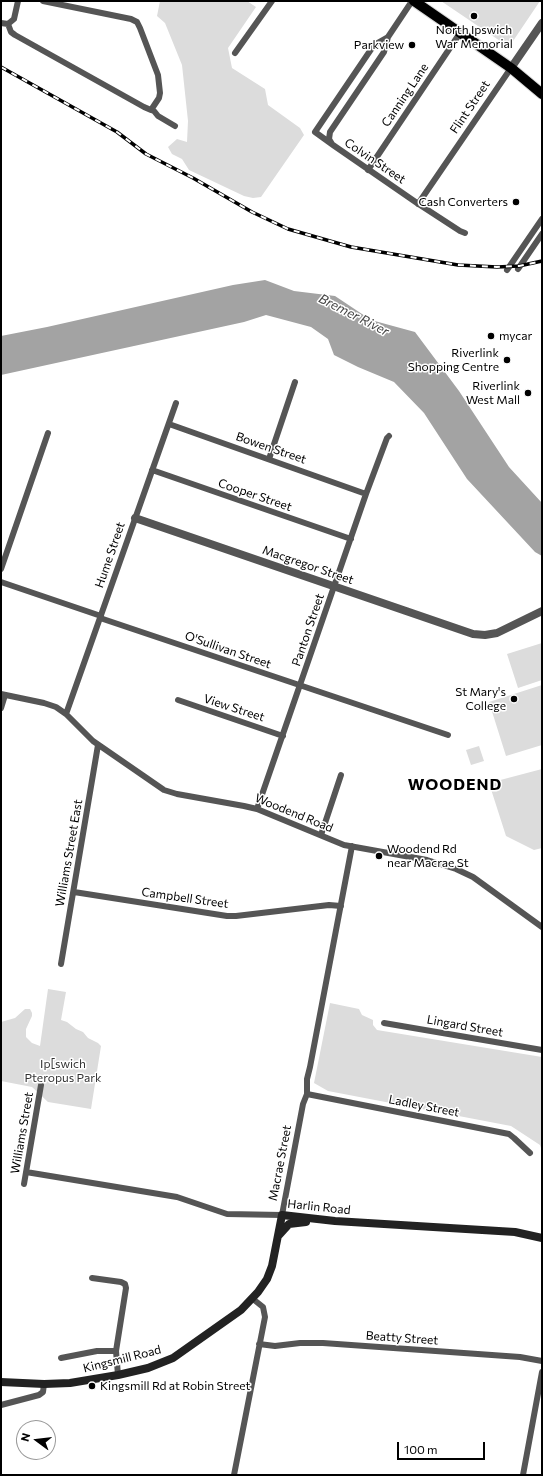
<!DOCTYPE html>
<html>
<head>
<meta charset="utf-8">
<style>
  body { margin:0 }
  #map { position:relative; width:543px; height:1476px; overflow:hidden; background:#fff; font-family:Commissioner,sans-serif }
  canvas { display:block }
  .frame { position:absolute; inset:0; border:2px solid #000; pointer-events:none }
  .north { position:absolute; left:16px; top:1420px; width:40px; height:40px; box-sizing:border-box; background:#fff; border:1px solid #999; border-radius:50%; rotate:285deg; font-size:11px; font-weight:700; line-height:16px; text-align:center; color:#000 }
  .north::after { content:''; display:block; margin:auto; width:14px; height:18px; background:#000; clip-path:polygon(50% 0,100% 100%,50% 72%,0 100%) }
  .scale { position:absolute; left:397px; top:1442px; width:88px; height:18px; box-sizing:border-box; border:2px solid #000; border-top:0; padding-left:5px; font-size:12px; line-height:14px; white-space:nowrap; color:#000; -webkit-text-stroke:3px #fff; paint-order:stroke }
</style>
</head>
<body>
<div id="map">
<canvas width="543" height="1476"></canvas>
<div class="frame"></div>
<div class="north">N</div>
<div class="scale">100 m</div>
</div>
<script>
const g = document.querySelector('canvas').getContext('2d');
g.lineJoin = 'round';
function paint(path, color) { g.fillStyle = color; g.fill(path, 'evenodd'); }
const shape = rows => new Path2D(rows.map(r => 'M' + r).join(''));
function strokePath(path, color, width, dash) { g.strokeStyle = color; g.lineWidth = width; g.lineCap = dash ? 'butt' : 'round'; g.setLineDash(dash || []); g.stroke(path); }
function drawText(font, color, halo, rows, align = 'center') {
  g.font = font + ' Commissioner,sans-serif'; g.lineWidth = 3; g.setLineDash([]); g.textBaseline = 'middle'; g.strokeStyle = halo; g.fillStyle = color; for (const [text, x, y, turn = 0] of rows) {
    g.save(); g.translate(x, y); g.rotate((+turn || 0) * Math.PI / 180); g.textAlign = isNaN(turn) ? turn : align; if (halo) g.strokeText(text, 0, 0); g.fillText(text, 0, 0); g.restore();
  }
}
paint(shape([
  [160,1,247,1,256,7,228,48,232,68,265,89,268,105,300,128,304,135,261,197,253,198,244,196,189,170,182,159,172,154,168,147,177,139,187,142,188,121,182,65,165,23,157,16],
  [441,1,540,1,509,47],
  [542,643,542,680,518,688,507,654],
  [542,685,542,745,506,756,489,702],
  [479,746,484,761,471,765,466,750],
  [542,769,542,848,534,850,506,836,489,783],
  [48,989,66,992,61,1020,67,1022,76,1029,83,1032,88,1038,98,1043,101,1046,91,1109,48,1102,32,1087,1,1081,1,1022,15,1018,25,1009,30,1009,32,1013,32,1016,26,1029,26,1037,32,1043,40,1046],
  [330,1003,359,1009,362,1015,373,1020,373,1025,377,1030,542,1057,542,1151,540,1145,511,1126,328,1091,314,1083]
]), '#dcdcdc');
paint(shape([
  [265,280,294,291,335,296,371,320,415,332,459,391,509,467,542,503,542,556,535,552,467,479,424,413,394,382,358,367,334,355,328,339,311,327,266,315,244,322,1,375,1,336,47,327,233,285]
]), '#a3a3a3');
const primary = shape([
  [414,1,511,68,542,94]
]);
strokePath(primary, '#dbdbdb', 12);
strokePath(shape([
  [1,23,8,24,14,19,18,1],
  [8,24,11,32,15,35,144,107,151,110,159,98,160,93,158,75,140,28,137,22,131,19,43,1],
  [388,37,374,45,315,132,333,145,417,203,460,231,465,233],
  [235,53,272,1],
  [151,110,154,111,158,116,175,126],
  [332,144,329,139,330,132,384,52,388,37,412,1],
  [368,170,460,33],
  [418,204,511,68],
  [518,269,542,234],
  [507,270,542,219],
  [169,424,366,494],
  [269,459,295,382],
  [152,470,351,539],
  [1,569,48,433],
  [1,582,98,615,103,619,448,735],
  [1,694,44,703,56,707,66,714,93,741,164,790,177,794,244,806,257,809,344,845,427,860,456,869,473,877,542,927],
  [178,700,283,736],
  [1,708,5,695],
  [66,714,176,403],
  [257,809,366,494,387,438,389,436],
  [321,835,341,775],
  [74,892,227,916,236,916,329,905,341,906],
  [61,964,98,745],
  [384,1023,542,1050],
  [307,1094,509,1134,514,1138,530,1153],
  [26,1172,177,1197,227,1214,282,1215,303,1104,307,1094,307,1079,310,1067,352,846],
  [24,1184,41,1085],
  [92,1278,121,1282,125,1284,126,1288,116,1351,118,1375],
  [259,1344,275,1346,300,1343,323,1343,520,1357,542,1361],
  [61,1358,97,1351,116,1351],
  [1,1405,39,1395,43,1392,44,1384],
  [234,1475,265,1317,263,1307,253,1299],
  [523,1475,542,1372]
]), '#555', 6);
strokePath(shape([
  [511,68,542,23],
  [135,518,473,634,485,635,497,633,542,611]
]), '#555', 8);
strokePath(shape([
  [279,1235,289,1224,306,1222],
  [1,1382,44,1384,70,1383,118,1375,148,1368,173,1358,241,1310,258,1292,267,1279,272,1266,282,1215,335,1221,515,1232,542,1238]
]), '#222', 8);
strokePath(primary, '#000', 10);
const rail = shape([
  [1,67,117,132,146,154,193,178,252,212,288,229,351,247,458,265,497,267,519,266,542,261]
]);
strokePath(rail, '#000', 3.5);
strokePath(rail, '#fff', 2, [6]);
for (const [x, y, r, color] of [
  [474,16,4,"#000"],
  [412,45,4,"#000"],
  [516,202,4,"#000"],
  [491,336,4,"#000"],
  [507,360,4,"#000"],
  [528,393,4,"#000"],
  [514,699,4,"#000"],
  [379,856,4,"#000"],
  [92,1386,4,"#000"]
]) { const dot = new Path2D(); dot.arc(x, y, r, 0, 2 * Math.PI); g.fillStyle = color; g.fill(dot); strokePath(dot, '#fff', 1.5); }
drawText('12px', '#000', '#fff', [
  ["North Ipswich",474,30,"center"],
  ["War Memorial",474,44,"center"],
  ["Parkview",404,45],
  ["Cash Converters",508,202],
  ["mycar",499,336,"left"],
  ["Riverlink",499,353],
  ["Shopping Centre",499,367],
  ["Riverlink",520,386],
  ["West Mall",520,400],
  ["St Mary's",506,692],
  ["College",506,706],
  ["Woodend Rd",387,849,"left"],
  ["near Macrae St",387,863,"left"],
  ["Kingsmill Rd at Robin Street",100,1386,"left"]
], 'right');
drawText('12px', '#000', '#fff', [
  ["Canning Lane",405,95,-56],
  ["Flint Street",470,107,-56],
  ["Colvin Street",375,161,34],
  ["Bowen Street",271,448,19],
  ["Cooper Street",255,495,19],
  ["Hume Street",110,555,-71],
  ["Macgregor Street",308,565,19],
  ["Panton Street",308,630,-71],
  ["O'Sullivan Street",228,650,19],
  ["View Street",234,708,18],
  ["Woodend Road",294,813,22],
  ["Williams Street East",69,853,-80],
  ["Campbell Street",185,898,8],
  ["Lingard Street",465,1026,10],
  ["Ladley Street",424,1106,11],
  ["Williams Street",22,1133,-80],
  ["Macrae Street",280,1163,-79],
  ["Harlin Road",319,1207,6],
  ["Beatty Street",402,1338,4],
  ["Kingsmill Road",122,1359,-14]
]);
drawText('12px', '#333', '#fff', [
  ["Ip[swich",63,1064],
  ["Pteropus Park",63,1078]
]);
drawText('italic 13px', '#444', '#fff', [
  ["Bremer River",354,315,27]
]);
g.letterSpacing = '1px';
drawText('bold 16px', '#000', '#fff', [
  ["WOODEND",455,785]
]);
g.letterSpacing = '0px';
</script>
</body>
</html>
